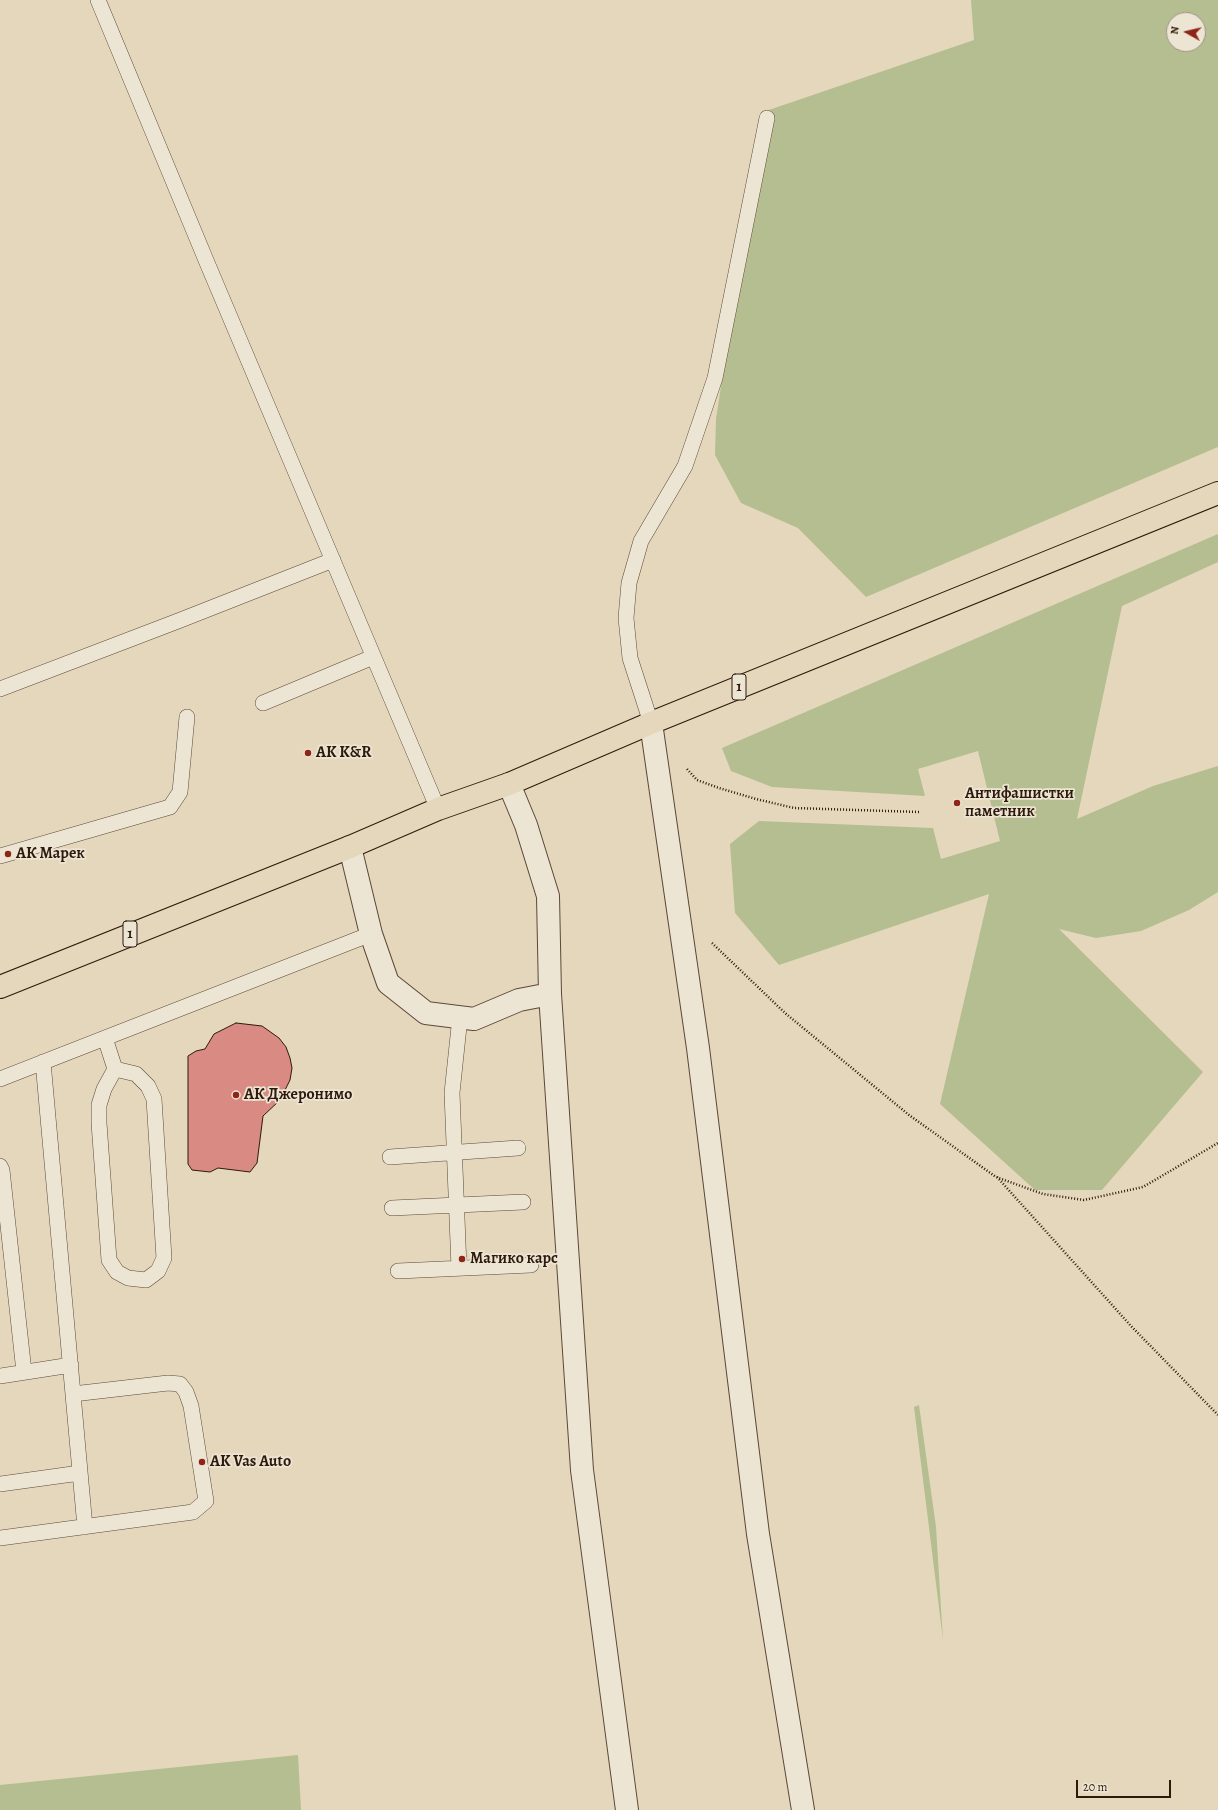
<!DOCTYPE html>
<html>
<head>
<meta charset="utf-8">
<style>
  body { margin:0 }
  #map { position:relative; width:1218px; height:1810px; overflow:hidden; background:#e4d7bb; font-family:Alegreya,serif }
  canvas { display:block }
  .north { position:absolute; left:1166px; top:12px; width:40px; height:40px; box-sizing:border-box; background:#ede5d3; border:1px solid #a19384; border-radius:50%; rotate:278deg; font-size:11px; font-weight:700; line-height:16px; text-align:center; color:#2e190d }
  .north::after { content:''; display:block; margin:auto; width:14px; height:18px; background:#8f2418; clip-path:polygon(50% 0,100% 100%,50% 72%,0 100%) }
  .scale { position:absolute; left:1076px; top:1780px; width:95px; height:18px; box-sizing:border-box; border:2px solid #2e190d; border-top:0; padding-left:5px; font-size:12px; line-height:14px; white-space:nowrap; color:#2e190d; -webkit-text-stroke:3px #ede5d3; paint-order:stroke }
</style>
</head>
<body>
<div id="map">
<canvas width="1218" height="1810"></canvas>
<div class="north">N</div>
<div class="scale">20 m</div>
</div>
<script>
const g = document.querySelector('canvas').getContext('2d');
g.lineJoin = 'round';
function paint(path, color) { g.fillStyle = color; g.fill(path, 'evenodd'); }
const shape = rows => new Path2D(rows.map(r => 'M' + r).join(''));
function strokePath(path, color, width, dash) { g.strokeStyle = color; g.lineWidth = width; g.lineCap = dash ? 'butt' : 'round'; g.setLineDash(dash || []); g.stroke(path); }
function drawText(font, color, halo, rows, align = 'center') {
  g.font = font + ' Alegreya,serif'; g.lineWidth = 3.5; g.setLineDash([]); g.textBaseline = 'middle'; g.strokeStyle = halo; g.fillStyle = color; for (const [text, x, y, turn = 0] of rows) {
    g.save(); g.translate(x, y); g.rotate((+turn || 0) * Math.PI / 180); g.textAlign = isNaN(turn) ? turn : align; if (halo) g.strokeText(text, 0, 0); g.fillText(text, 0, 0); g.restore();
  }
}
paint(shape([
  [971,0,1218,0,1218,447,866,597,798,528,741,503,715,455,716,419,763,112,974,40],
  [1174,20,1198,20,1198,44,1174,44],
  [1218,534,1218,562,1122,606,1077,819,1153,786,1218,766,1218,892,1189,910,1141,931,1096,938,1059,929,1203,1072,1102,1190,1035,1190,940,1104,989,894,779,965,735,913,730,844,759,821,933,828,941,859,1000,841,978,751,918,769,925,796,772,787,731,771,722,748],
  [919,1405,936,1527,943,1640,914,1407],
  [298,1755,301,1810,0,1810,0,1785]
]), '#b5be90');
const building = shape([
  [236,1023,262,1026,279,1038,286,1047,290,1058,292,1068,290,1080,280,1100,263,1116,257,1163,250,1172,218,1168,210,1172,192,1170,188,1164,188,1056,196,1051,205,1049,214,1034,236,1023]
]);
paint(building, '#d98a83');
strokePath(building, '#2e190d', 1);
const lane = shape([
  [98,0,208,265,438,809],
  [0,689,178,621,333,560],
  [263,703,373,657],
  [651,723,630,658,626,618,629,583,641,541,685,466,715,378,767,118],
  [0,856,170,807,180,792,187,717],
  [105,1038,115,1069,104,1089,99,1105,99,1123,109,1260,117,1272,128,1278,146,1280,158,1271,164,1258,154,1099,148,1086,136,1074,115,1069],
  [43,1062,85,1527],
  [0,1079,371,934],
  [390,1157,518,1148],
  [0,1166,2,1170,24,1372],
  [392,1208,523,1202],
  [459,1268,452,1093,460,1017],
  [398,1271,531,1265],
  [0,1376,71,1365],
  [0,1484,80,1473],
  [0,1538,193,1512,206,1501,191,1406,186,1392,180,1384,168,1383,73,1394]
]);
const street = shape([
  [651,723,698,1048,758,1534,803,1810],
  [350,847,371,934,388,983,426,1013,474,1019,519,1000,550,994,548,896,526,825,509,784],
  [550,994,582,1470,627,1810]
]);
const primary = shape([
  [0,987,350,847,438,809,509,784,651,723,1218,493]
]);
strokePath(lane, '#5c4838', 16);
strokePath(street, '#5c4838', 24);
strokePath(primary, '#2e190d', 24);
strokePath(shape([
  [687,769,697,780,719,788,756,799,794,808,919,812],
  [712,943,785,1013,909,1115,996,1177,1043,1194,1084,1200,1143,1187,1218,1143],
  [997,1177,1131,1326,1218,1415]
]), '#2e190d', 2.5, [1, 2]);
strokePath(lane, '#ede5d3', 15);
strokePath(street, '#ede5d3', 22);
strokePath(primary, '#e4d7bb', 22);
for (const [x, y, r, color] of [
  [308,753,4,"#8f2418"],
  [957,803,4,"#8f2418"],
  [8,854,4,"#8f2418"],
  [236,1095,4,"#8f2418"],
  [462,1259,4,"#8f2418"],
  [202,1462,4,"#8f2418"]
]) { const dot = new Path2D(); dot.arc(x, y, r, 0, 2 * Math.PI); g.fillStyle = color; g.fill(dot); strokePath(dot, '#ede5d3', 1.5); }
for (const [x, y, w] of [
  [739,687,14],
  [130,934,14]
]) { const box = new Path2D(); box.roundRect(x - w / 2, y - 13, w, 26, 3); g.fillStyle = '#ede5d3'; g.fill(box); strokePath(box, '#2e190d', 1); }
drawText('bold 15px', '#2e190d', null, [
  ["1",739,687],
  ["1",130,934]
]);
drawText('bold 16px', '#2e190d', '#ede5d3', [
  ["AK K&R",316,753],
  ["Антифашистки",965,794],
  ["паметник",965,812],
  ["АК Марек",16,854],
  ["АК Джеронимо",244,1095],
  ["Магико карс",470,1259],
  ["AK Vas Auto",210,1462]
], 'left');
</script>
</body>
</html>
